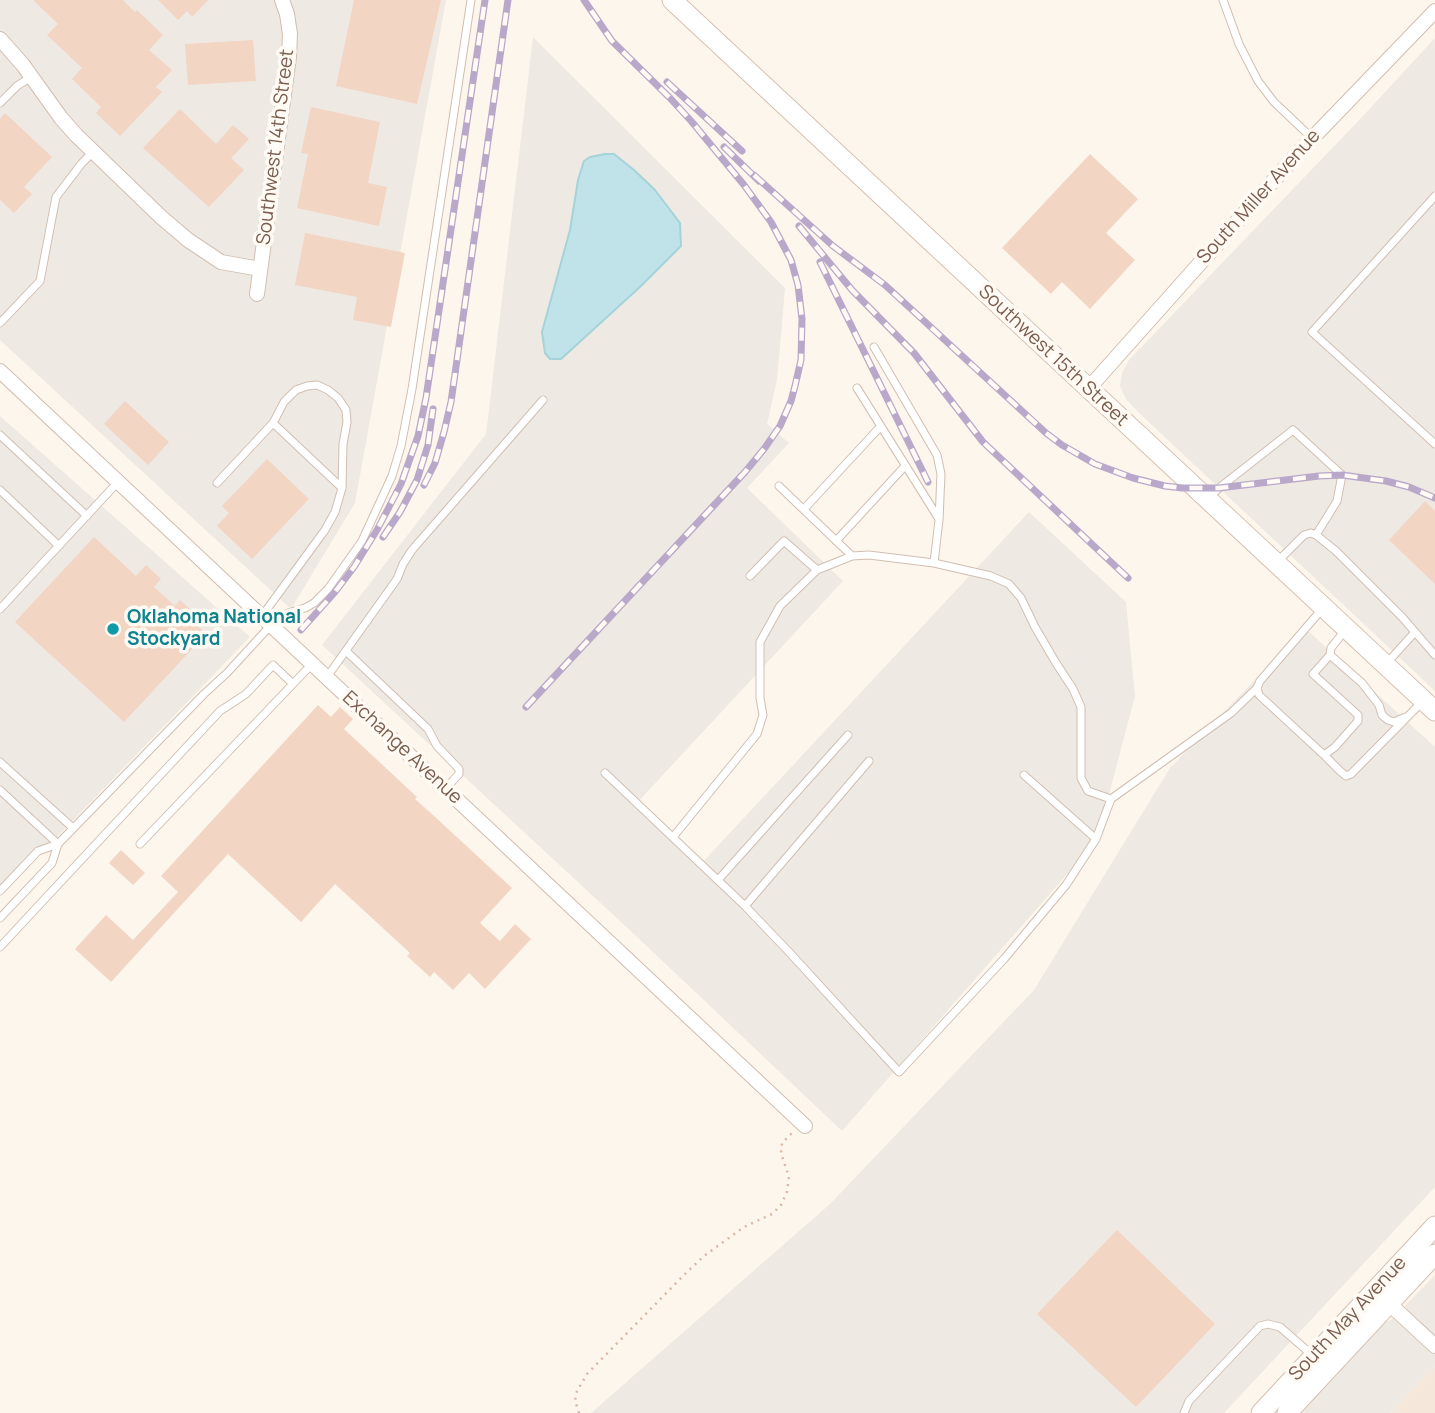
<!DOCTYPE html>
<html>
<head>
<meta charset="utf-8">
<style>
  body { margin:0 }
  canvas { display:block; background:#fdf6ec }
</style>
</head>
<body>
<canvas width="1435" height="1413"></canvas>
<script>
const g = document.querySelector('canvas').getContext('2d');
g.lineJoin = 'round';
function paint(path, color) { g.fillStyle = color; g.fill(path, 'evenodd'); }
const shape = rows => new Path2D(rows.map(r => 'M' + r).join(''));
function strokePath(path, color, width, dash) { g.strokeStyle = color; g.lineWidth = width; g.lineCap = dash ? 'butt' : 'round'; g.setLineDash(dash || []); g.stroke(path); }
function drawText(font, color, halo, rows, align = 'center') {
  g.font = font + ' Manrope,sans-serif'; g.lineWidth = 7; g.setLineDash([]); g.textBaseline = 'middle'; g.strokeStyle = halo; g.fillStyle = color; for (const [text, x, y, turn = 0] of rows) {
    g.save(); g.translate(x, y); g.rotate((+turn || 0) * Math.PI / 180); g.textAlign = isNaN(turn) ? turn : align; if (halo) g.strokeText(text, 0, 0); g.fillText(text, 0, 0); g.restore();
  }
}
paint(shape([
  [1435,1366,1435,1413,1391,1413]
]), '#f5e8da');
paint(shape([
  [0,0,446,0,355,503,291,609,0,340],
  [533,37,785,288,777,380,767,424,789,443,747,488,843,581,635,805,699,866,1029,512,1126,602,1135,696,1097,840,842,1131,635,935,322,645,486,434],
  [1435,38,1435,691,1137,411,1126,399,1120,386,1122,373,1129,360,1363,116],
  [0,416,250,637,0,896],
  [1305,628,1435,747,1435,1187,1224,1413,591,1413,830,1204,1034,990,1170,768],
  [1435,1275,1435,1366,1391,1413,1295,1413,1372,1328,1391,1320]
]), '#efe9e4');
const water = shape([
  [605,154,614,154,634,170,655,190,680,223,681,246,641,286,561,359,550,359,545,353,542,332,570,230,578,180,584,161,590,157,605,154]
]);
paint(water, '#bfe3e8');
strokePath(water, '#a5d3da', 2);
paint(shape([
  [33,0,123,0,135,12,137,10,163,35,149,50,172,70,156,87,162,92,120,136,96,113,101,107,72,79,82,68,47,35,58,24],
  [158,0,208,0,192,17,187,11,178,20],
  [354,0,441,0,417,104,336,86],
  [253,40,256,81,188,85,185,44],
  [311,107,380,122,368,183,387,187,379,226,297,208,308,154,301,153],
  [180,109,216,144,233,125,249,139,231,158,244,170,209,207,143,148],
  [5,113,52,157,24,187,32,194,14,213,0,200,0,119],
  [1090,154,1138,199,1106,233,1135,260,1090,309,1062,282,1051,294,1002,248],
  [305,233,405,253,391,327,353,320,357,297,295,285],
  [125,401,169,442,148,465,104,424],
  [267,459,309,499,252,559,217,526,229,513,222,506],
  [1425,501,1435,511,1435,584,1389,540],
  [94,537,136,576,146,565,161,579,154,587,175,606,180,600,196,615,191,620,206,634,124,722,15,622],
  [318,705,331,717,340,707,353,719,344,729,417,797,415,799,433,815,512,888,480,923,500,941,515,924,531,939,485,989,469,973,453,990,434,972,430,977,407,956,410,953,335,884,301,922,228,854,111,982,75,949,106,915,133,940,178,892,161,876],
  [121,850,145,873,133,885,109,863],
  [1117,1230,1215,1324,1136,1407,1037,1314]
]), '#f3d5c3');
const lane = shape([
  [1223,0,1239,44,1258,81,1274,102,1312,138],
  [0,103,17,86,31,77],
  [1435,196,1312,332,1435,444],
  [0,323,40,281,56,197,82,163,93,152],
  [874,347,937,455,941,474,939,520,934,563],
  [857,388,939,519],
  [0,435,87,516],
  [217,483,273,423],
  [779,486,852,556],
  [0,490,59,546],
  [1208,499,1219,488,1293,430,1342,475,1337,501,1316,535],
  [804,509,880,427],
  [836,541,905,466],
  [1277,562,1304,535,1311,533,1316,535,1336,551,1402,617,1435,655],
  [750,576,784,541,817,570],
  [1323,608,1260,681,1257,688,1259,695,1324,755,1335,747,1358,721,1358,715,1313,674,1330,655],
  [0,609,118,482],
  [262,616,325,530,335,512,342,488,343,444,347,422,346,410,338,398,328,390,317,385,307,386,296,390,284,402,273,423,342,488],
  [270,623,288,613,305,608,314,603,328,589,362,541,392,476,401,446,412,389,471,0],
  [1346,629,1331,648,1330,655,1362,683,1379,705,1382,715,1388,720,1394,722,1406,717],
  [346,651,428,729,437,746,459,769,459,774,445,789],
  [1387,663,1415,632],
  [327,677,397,579,403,564,412,550,543,400],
  [1324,755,1340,771,1346,776,1351,774,1423,701],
  [0,762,73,828],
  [605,773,745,906,789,952,899,1072,1004,959,1066,885,1096,839,1111,799,1231,713,1257,688],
  [1024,775,1096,839],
  [0,790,58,844,38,851,0,891],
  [673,837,757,734,763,715,760,698,760,642,780,606,817,570,852,556,869,555,934,563,991,576,1009,584,1021,598,1035,627,1056,663,1073,689,1081,707,1081,778,1088,791,1111,799],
  [140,844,312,664],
  [718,880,848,735],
  [745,906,869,761],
  [0,918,52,863,58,844,204,694,227,673,271,625],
  [0,947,220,711,246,694,273,665,293,684],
  [1184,1413,1189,1401,1260,1326,1268,1324,1280,1327,1311,1354]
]);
const street = shape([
  [0,39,23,65,61,118,76,135,161,217,188,240,221,262,260,269],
  [257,294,289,57,290,34,287,14,282,0],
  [0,371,805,1126],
  [1088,389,1299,152,1435,11],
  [1382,1297,1435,1346]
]);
const secondary = shape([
  [672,0,1435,711],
  [1261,1413,1435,1226],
  [1287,1413,1435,1254]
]);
strokePath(lane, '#d1beb0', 9);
strokePath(street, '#d1beb0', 16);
strokePath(secondary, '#d6c0b0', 21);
strokePath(shape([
  [579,1413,575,1400,577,1391,587,1374,684,1275,704,1256,744,1227,772,1214,781,1205,787,1192,789,1177,781,1153,782,1143,792,1133]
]), '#d9b8a5', 2.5, [2, 5]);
strokePath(lane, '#fff', 7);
strokePath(street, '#fff', 14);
strokePath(secondary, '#fff', 19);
const rail = shape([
  [667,82,742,151],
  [724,147,759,181],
  [754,175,833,246,885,285,1046,433,1062,445,1095,464,1133,478,1165,486,1182,488,1219,488,1319,476,1342,475,1386,481,1409,487,1435,498],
  [799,226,852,290,914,353,983,442,1128,578],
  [820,262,928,482],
  [424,485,435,463,444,432,451,402,508,0],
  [383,537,400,512,417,480,428,445,433,409],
  [301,630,335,592,354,567,377,530,401,484,418,436,426,398,485,0],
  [526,707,745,472,764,449,780,426,791,401,795,386,801,360,802,319,798,285,791,260,771,222,744,185,692,122,670,98,612,41,584,0]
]);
strokePath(rail, '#b9a8c9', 7);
strokePath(rail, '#fffaf3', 4.5, [13]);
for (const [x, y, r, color] of [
  [113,629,7,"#0f9aa8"]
]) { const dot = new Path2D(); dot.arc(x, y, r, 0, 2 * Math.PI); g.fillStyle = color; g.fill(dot); strokePath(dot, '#fffaf3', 2.5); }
drawText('19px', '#7a5c4d', '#fffaf3', [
  ["Southwest 14th Street",276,147,-83],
  ["South Miller Avenue",1259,197,-48],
  ["Southwest 15th Street",1053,356,43],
  ["Exchange Avenue",402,748,43],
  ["South May Avenue",1348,1319,-47]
]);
drawText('bold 19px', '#0d838f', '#fffaf3', [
  ["Oklahoma National",127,618],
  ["Stockyard",127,640]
], 'left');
</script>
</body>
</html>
